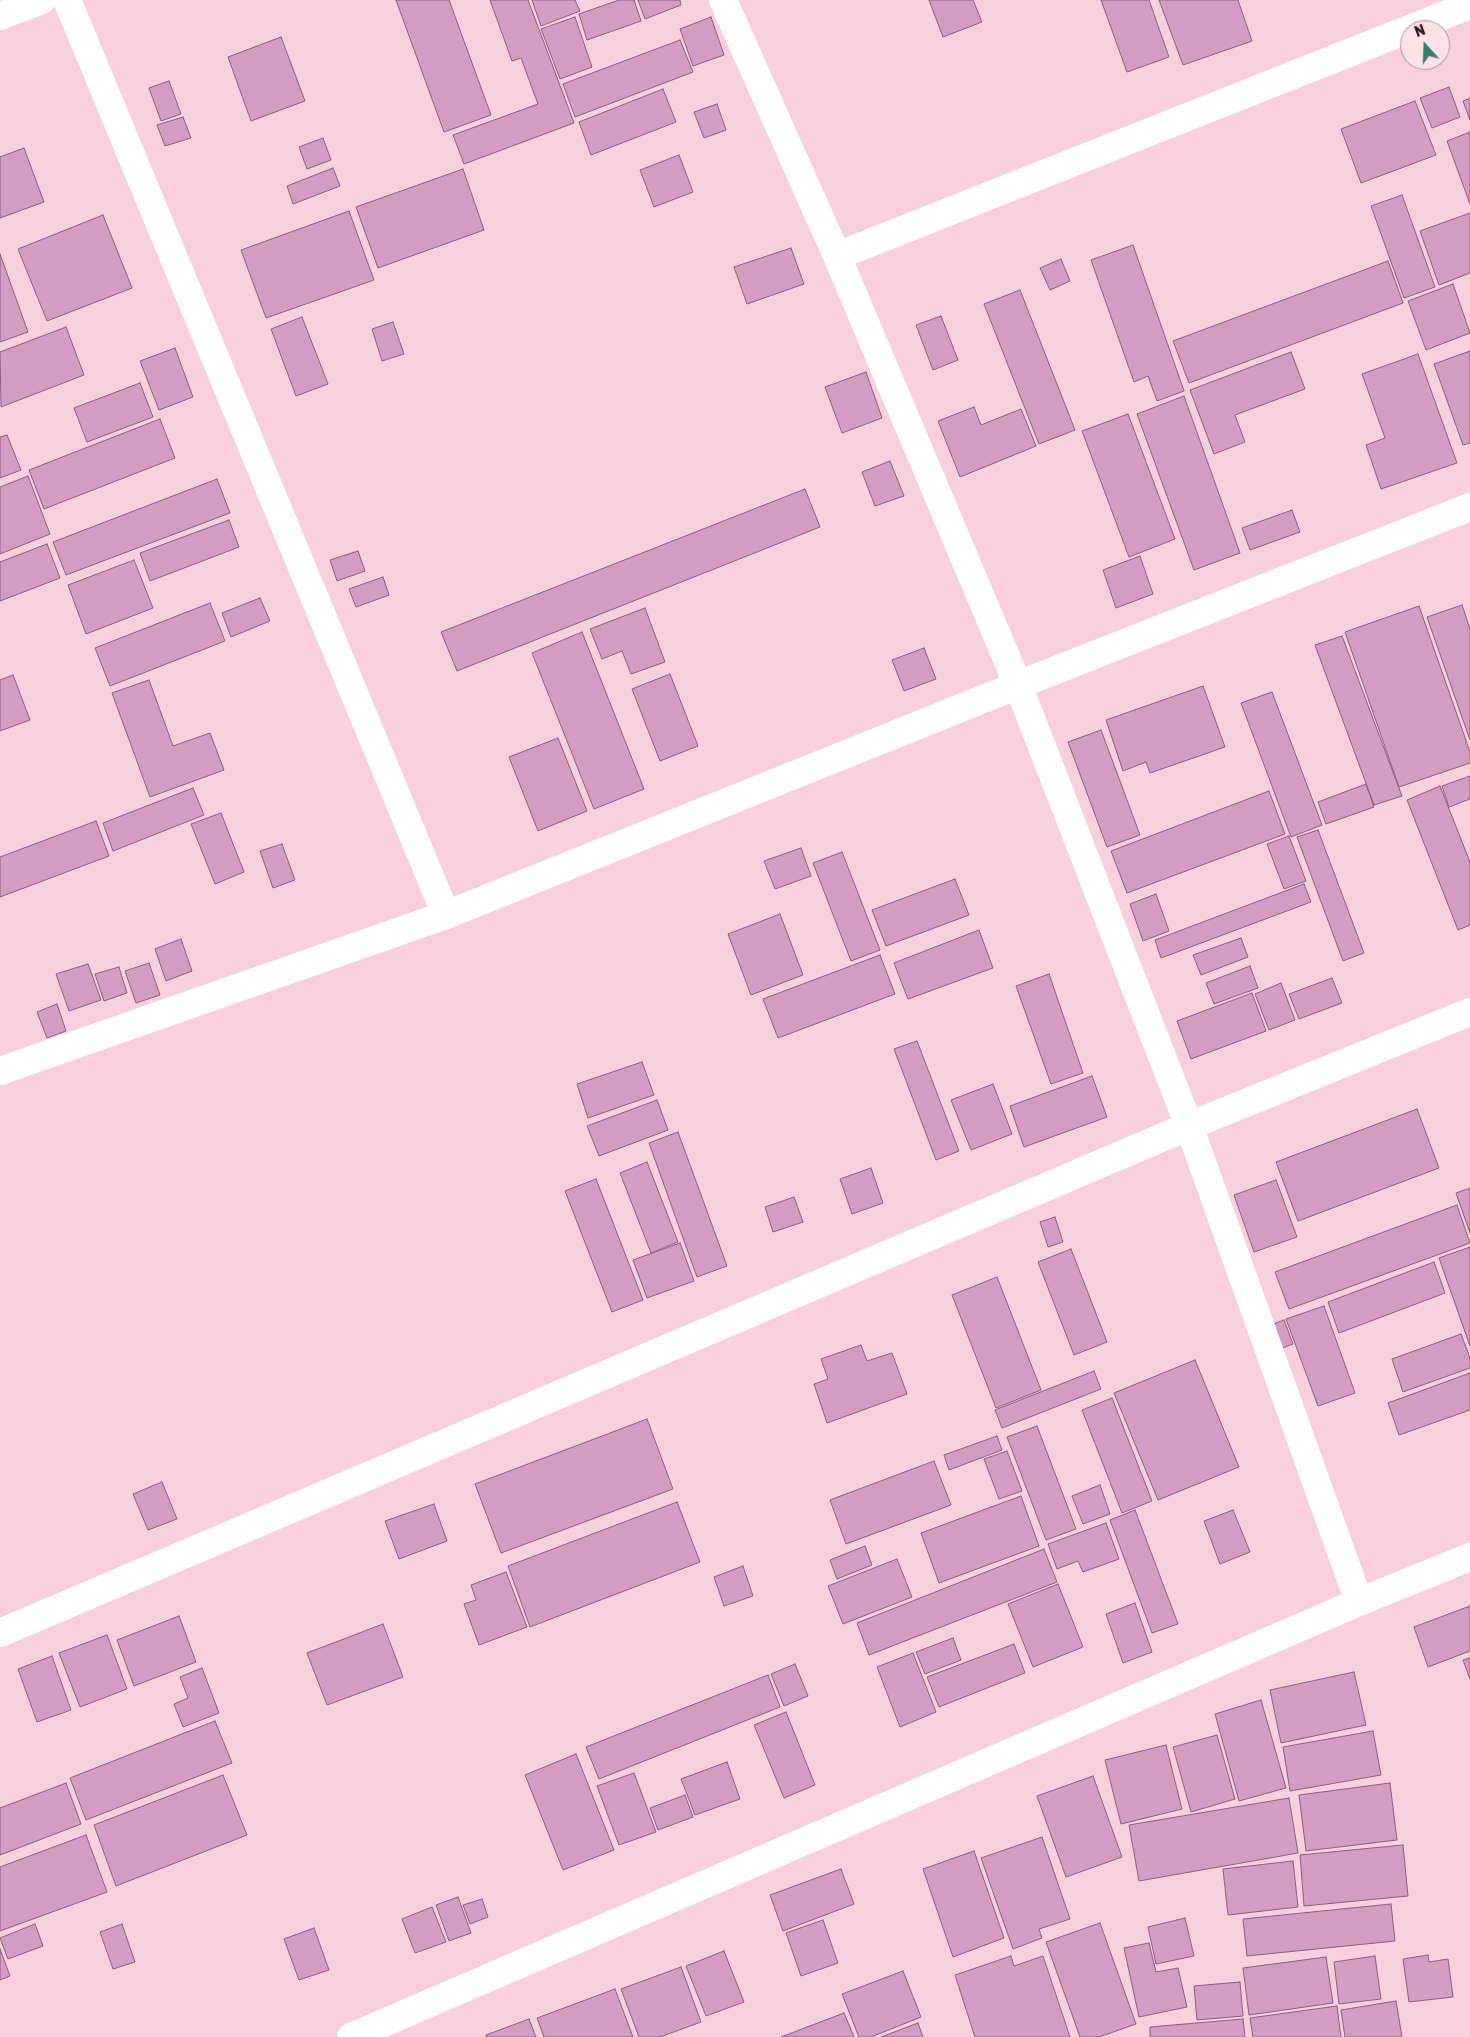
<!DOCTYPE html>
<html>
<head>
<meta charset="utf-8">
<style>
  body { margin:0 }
  #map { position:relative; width:1470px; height:2037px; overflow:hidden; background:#f8cfdc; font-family:Rubik,sans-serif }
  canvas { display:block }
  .north { position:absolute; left:1400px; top:20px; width:50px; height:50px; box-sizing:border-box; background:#fde1e9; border:1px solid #ab9199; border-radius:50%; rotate:340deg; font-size:14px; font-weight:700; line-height:20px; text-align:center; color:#311922 }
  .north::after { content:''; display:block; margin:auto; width:18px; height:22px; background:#3b7d6e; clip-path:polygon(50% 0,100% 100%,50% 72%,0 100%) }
</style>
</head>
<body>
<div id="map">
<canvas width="1470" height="2037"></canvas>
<div class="north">N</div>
</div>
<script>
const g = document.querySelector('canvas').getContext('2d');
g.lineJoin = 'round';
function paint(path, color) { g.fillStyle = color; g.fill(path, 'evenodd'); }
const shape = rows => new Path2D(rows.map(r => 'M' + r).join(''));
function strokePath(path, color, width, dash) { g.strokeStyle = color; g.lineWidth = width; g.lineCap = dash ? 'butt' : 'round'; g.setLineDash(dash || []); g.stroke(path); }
const building = shape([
  [396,0,449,0,491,115,444,132,396,0],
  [490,0,528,0,574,123,464,164,453,135,538,104,521,58,512,61,490,0],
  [532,0,575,0,580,11,541,26,532,0],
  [619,0,634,0,641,21,587,40,579,14,619,0],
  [638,0,680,0,681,5,645,19,638,0],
  [929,0,973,0,982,22,943,37,929,0],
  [1101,0,1149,0,1169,57,1127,72,1101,0],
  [1159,0,1238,0,1252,41,1183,65,1159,0],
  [575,17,592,67,560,79,541,29,575,17],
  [711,17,724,55,693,66,680,29,711,17],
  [281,37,305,101,251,121,228,57,281,37],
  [680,40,693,72,575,117,563,84,680,40],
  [169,81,181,114,161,121,149,88,169,81],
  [1449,87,1460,117,1432,128,1420,98,1449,87],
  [663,89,676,122,591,155,579,122,663,89],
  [1470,98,1470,120,1463,101,1470,98],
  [1415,101,1436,155,1361,183,1341,129,1415,101],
  [717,104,726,130,704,138,694,112,717,104],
  [183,117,191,138,165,146,157,125,183,117],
  [1470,132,1470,204,1447,141,1470,132],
  [323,138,331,160,307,169,299,147,323,138],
  [24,148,44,202,0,218,0,157,24,148],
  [679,155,693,192,654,207,640,170,679,155],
  [333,168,340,186,293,204,287,186,333,168],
  [463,169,484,230,378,268,356,207,463,169],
  [1402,195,1435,287,1404,298,1371,206,1402,195],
  [349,211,374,280,266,318,241,250,349,211],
  [1470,213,1470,273,1439,285,1420,231,1470,213],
  [103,215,132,288,47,321,18,249,103,215],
  [1133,245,1184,391,1157,401,1148,376,1134,382,1091,260,1133,245],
  [791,248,804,284,747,304,734,267,791,248],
  [0,254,28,332,0,342,0,254],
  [1061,259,1070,281,1050,290,1040,268,1061,259],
  [1388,261,1403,303,1189,383,1173,341,1388,261],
  [1453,284,1470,333,1426,350,1408,301,1453,284],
  [1020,290,1075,430,1039,444,984,304,1020,290],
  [941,316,958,360,933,370,916,325,941,316],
  [302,317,328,384,296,396,271,329,302,317],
  [393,322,404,354,382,361,372,329,393,322],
  [66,327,84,375,1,407,0,352,66,327],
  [175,348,193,397,159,410,140,361,175,348],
  [1470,351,1470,443,1463,445,1434,364,1470,351],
  [1291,352,1305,389,1235,415,1245,442,1214,454,1190,390,1291,352],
  [1418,354,1457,463,1381,489,1366,445,1385,438,1362,374,1418,354],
  [866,372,882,418,842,433,825,387,866,372],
  [140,383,153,417,87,442,74,408,140,383],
  [1184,396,1240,553,1194,570,1137,414,1184,396],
  [974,407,981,425,1021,409,1036,446,960,477,938,421,974,407],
  [1128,414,1175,539,1129,557,1082,431,1128,414],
  [160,419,175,458,44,509,29,470,160,419],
  [7,435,21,470,0,478,0,437,7,435],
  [890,461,904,496,875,506,862,472,890,461],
  [28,476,50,534,0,554,0,487,28,476],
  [217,479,230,513,66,575,53,542,217,479],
  [805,489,820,527,457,671,441,632,805,489],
  [1292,510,1300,532,1250,550,1242,528,1292,510],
  [229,520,239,547,150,581,140,553,229,520],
  [47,544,60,578,0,601,0,562,47,544],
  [358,551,365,571,337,581,330,560,358,551],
  [1140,556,1153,594,1116,608,1103,570,1140,556],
  [134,560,153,608,86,634,68,585,134,560],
  [383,577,389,595,356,607,349,589,383,577],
  [260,598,270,621,231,637,222,613,260,598],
  [210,603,225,641,110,686,95,648,210,603],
  [1462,605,1470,629,1470,740,1427,617,1462,605],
  [1419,606,1470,752,1470,763,1399,787,1345,632,1419,606],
  [645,608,665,662,631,674,622,651,602,659,590,629,645,608],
  [582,632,644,789,594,809,532,653,582,632],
  [1342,636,1402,796,1374,805,1315,645,1342,636],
  [924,648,936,679,904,691,892,660,924,648],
  [670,674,698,746,660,761,632,689,670,674],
  [13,675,30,720,0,731,0,680,13,675],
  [149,680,173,746,210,733,224,770,150,797,112,693,149,680],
  [1203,686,1225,747,1150,773,1146,762,1123,771,1106,720,1203,686],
  [1272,692,1322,825,1291,837,1241,703,1272,692],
  [1101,730,1140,835,1107,847,1068,742,1101,730],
  [558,738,587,811,538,831,509,757,558,738],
  [1470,776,1470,799,1449,807,1442,786,1470,776],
  [1366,784,1374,807,1326,824,1318,802,1366,784],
  [1440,786,1470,862,1470,925,1458,930,1407,800,1440,786],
  [193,788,204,815,113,851,103,823,193,788],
  [1269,791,1285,834,1127,893,1111,851,1269,791],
  [221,813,244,872,215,884,191,824,221,813],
  [96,821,109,856,0,897,0,857,96,821],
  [1318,830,1364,953,1343,961,1297,837,1318,830],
  [1289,836,1306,881,1284,889,1267,844,1289,836],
  [282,844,295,880,273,888,260,851,282,844],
  [801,848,811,876,775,889,764,861,801,848],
  [842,852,880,950,851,961,813,863,842,852],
  [955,879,969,915,886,946,872,910,955,879],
  [1304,884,1311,902,1161,958,1155,940,1304,884],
  [1156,894,1169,931,1143,941,1130,904,1156,894],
  [780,914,803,975,751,995,728,934,780,914],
  [979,930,993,968,908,999,894,963,979,930],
  [1241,938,1248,957,1201,975,1193,955,1241,938],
  [181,939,192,971,166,981,155,949,181,939],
  [880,955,895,994,778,1038,763,999,880,955],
  [149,963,160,995,136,1003,125,971,149,963],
  [88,964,101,1000,69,1011,56,974,88,964],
  [1250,966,1258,988,1214,1004,1206,983,1250,966],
  [119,967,127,993,104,1001,95,974,119,967],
  [1049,974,1083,1073,1051,1084,1016,986,1049,974],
  [1332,978,1342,1003,1299,1019,1289,994,1332,978],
  [1281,983,1295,1020,1269,1030,1255,994,1281,983],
  [1252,993,1266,1031,1191,1059,1177,1021,1252,993],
  [57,1004,66,1031,47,1038,37,1012,57,1004],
  [917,1041,959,1151,936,1160,894,1049,917,1041],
  [642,1062,654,1095,588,1118,577,1084,642,1062],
  [1092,1076,1107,1117,1024,1147,1010,1106,1092,1076],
  [993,1084,1012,1134,971,1150,951,1100,993,1084],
  [657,1100,668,1130,599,1156,587,1126,657,1100],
  [1417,1109,1439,1168,1298,1221,1276,1162,1417,1109],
  [678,1132,727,1266,697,1277,649,1143,678,1132],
  [647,1162,678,1242,651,1253,620,1173,647,1162],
  [871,1168,883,1203,852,1214,840,1179,871,1168],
  [596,1179,643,1300,612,1312,565,1191,596,1179],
  [1276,1180,1297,1237,1254,1252,1234,1195,1276,1180],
  [1470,1188,1470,1233,1456,1193,1470,1188],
  [794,1197,803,1222,773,1232,765,1207,794,1197],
  [1457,1205,1470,1243,1289,1309,1275,1272,1457,1205],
  [1055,1217,1063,1242,1048,1247,1040,1222,1055,1217],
  [680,1243,694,1281,647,1298,633,1260,680,1243],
  [1470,1247,1470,1346,1439,1258,1470,1247],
  [1071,1249,1107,1342,1074,1355,1038,1262,1071,1249],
  [1434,1262,1445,1293,1339,1333,1328,1302,1434,1262],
  [997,1277,1041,1390,996,1408,952,1295,997,1277],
  [1324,1306,1355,1393,1318,1406,1286,1319,1324,1306],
  [1284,1320,1293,1344,1274,1351,1265,1327,1284,1320],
  [1461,1334,1470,1358,1470,1368,1403,1392,1392,1359,1461,1334],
  [861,1345,867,1361,892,1353,907,1394,827,1423,814,1384,828,1379,821,1359,861,1345],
  [1195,1360,1239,1467,1158,1500,1114,1393,1195,1360],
  [1094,1371,1101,1389,1002,1428,995,1410,1094,1371],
  [1470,1373,1470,1410,1399,1435,1388,1403,1470,1373],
  [1112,1398,1152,1501,1122,1513,1082,1410,1112,1398],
  [647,1419,673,1489,501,1553,475,1484,647,1419],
  [1037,1426,1076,1529,1046,1540,1007,1437,1037,1426],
  [997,1436,1002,1450,949,1470,944,1455,997,1436],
  [1007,1451,1022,1491,999,1499,984,1459,1007,1451],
  [934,1461,951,1505,846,1544,830,1500,934,1461],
  [162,1482,177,1519,148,1530,133,1494,162,1482],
  [1100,1485,1110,1514,1083,1524,1072,1496,1100,1485],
  [1021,1496,1039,1546,939,1583,921,1533,1021,1496],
  [677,1502,700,1562,530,1627,508,1566,677,1502],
  [434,1504,447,1541,399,1559,385,1521,434,1504],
  [1135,1510,1178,1624,1152,1633,1110,1520,1135,1510],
  [1233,1510,1250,1552,1220,1564,1204,1521,1233,1510],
  [1106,1523,1119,1559,1083,1572,1078,1561,1057,1569,1048,1544,1106,1523],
  [865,1546,872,1565,837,1579,830,1560,865,1546],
  [1044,1549,1057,1582,869,1655,857,1623,1044,1549],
  [897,1559,912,1597,843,1624,828,1586,897,1559],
  [743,1566,753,1596,724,1606,714,1577,743,1566],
  [506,1572,527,1627,479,1645,464,1604,476,1600,471,1585,506,1572],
  [1058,1584,1083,1647,1033,1667,1008,1604,1058,1584],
  [1135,1603,1152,1652,1123,1663,1106,1614,1135,1603],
  [1470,1606,1470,1651,1428,1667,1414,1627,1470,1606],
  [179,1616,196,1662,134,1686,117,1640,179,1616],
  [383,1624,403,1677,327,1705,307,1653,383,1624],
  [107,1635,127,1689,80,1707,59,1653,107,1635],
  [953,1638,961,1660,925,1674,916,1652,953,1638],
  [1014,1644,1025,1673,939,1707,927,1677,1014,1644],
  [913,1653,936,1712,900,1727,877,1667,913,1653],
  [52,1656,71,1710,37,1722,18,1669,52,1656],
  [1470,1658,1470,1679,1463,1660,1470,1658],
  [795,1664,808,1696,784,1706,771,1674,795,1664],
  [202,1668,219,1713,183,1727,174,1704,188,1698,180,1677,202,1668],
  [1354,1672,1366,1725,1281,1743,1270,1690,1354,1672],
  [768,1675,780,1707,599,1779,586,1747,768,1675],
  [1261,1700,1286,1788,1239,1801,1215,1714,1261,1700],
  [786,1712,815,1785,784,1798,754,1725,786,1712],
  [215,1721,232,1763,86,1820,70,1778,215,1721],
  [1373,1731,1381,1775,1290,1791,1283,1747,1373,1731],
  [1217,1735,1235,1799,1191,1812,1173,1747,1217,1735],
  [1166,1745,1182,1809,1121,1824,1105,1760,1166,1745],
  [576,1754,614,1850,563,1870,525,1775,576,1754],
  [727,1762,740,1799,695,1815,681,1779,727,1762],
  [634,1773,656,1832,619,1845,597,1786,634,1773],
  [223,1775,247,1835,116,1886,94,1825,223,1775],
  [1093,1776,1122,1857,1066,1877,1037,1796,1093,1776],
  [66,1783,81,1824,0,1855,0,1808,66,1783],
  [1390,1783,1397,1840,1306,1851,1299,1795,1390,1783],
  [685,1795,693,1817,658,1830,650,1808,685,1795],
  [1289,1798,1298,1853,1139,1881,1129,1825,1289,1798],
  [86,1835,107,1892,0,1931,0,1867,86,1835],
  [1042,1837,1070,1919,1039,1929,1042,1938,1013,1949,981,1858,1042,1837],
  [1403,1845,1408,1896,1304,1906,1300,1855,1403,1845],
  [974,1851,1004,1938,953,1957,923,1869,974,1851],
  [1293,1861,1298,1907,1228,1915,1223,1869,1293,1861],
  [841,1869,854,1904,783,1931,770,1895,841,1869],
  [458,1897,471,1933,449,1941,436,1905,458,1897],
  [482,1899,488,1917,470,1924,463,1905,482,1899],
  [1391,1904,1395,1941,1247,1956,1243,1919,1391,1904],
  [432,1907,446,1942,415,1953,402,1919,432,1907],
  [1185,1918,1194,1956,1156,1964,1148,1927,1185,1918],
  [823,1920,838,1963,801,1976,786,1933,823,1920],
  [1100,1923,1136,2024,1099,2037,1080,2037,1046,1942,1100,1923],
  [35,1924,43,1946,8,1959,0,1938,35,1924],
  [122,1924,135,1962,113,1969,100,1932,122,1924],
  [314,1928,329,1970,299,1980,284,1939,314,1928],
  [1149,1943,1156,1972,1178,1968,1187,2007,1139,2017,1124,1948,1149,1943],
  [0,1949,10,1976,0,1980,0,1949],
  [724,1951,744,2002,706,2016,686,1966,724,1951],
  [1428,1955,1429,1962,1448,1959,1453,1997,1409,2002,1403,1959,1428,1955],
  [1011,1956,1014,1966,1043,1956,1070,2037,975,2037,955,1975,1011,1956],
  [1375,1956,1381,1999,1339,2004,1334,1962,1375,1956],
  [1326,1957,1333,2003,1249,2015,1243,1968,1326,1957],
  [681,1967,701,2022,660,2037,639,2037,621,1989,681,1967],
  [903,1971,921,2017,871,2037,859,2037,842,1994,903,1971],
  [1240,1982,1243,2016,1197,2020,1194,1986,1240,1982],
  [615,1989,633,2037,544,2037,537,2018,615,1989],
  [1396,2001,1402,2037,1345,2037,1341,2010,1396,2001],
  [1337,2006,1341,2037,1253,2037,1250,2018,1337,2006],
  [844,2013,854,2037,781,2037,844,2013],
  [529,2019,536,2037,486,2037,486,2035,529,2019],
  [1243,2019,1245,2037,1150,2037,1150,2027,1243,2019],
  [918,2023,923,2037,881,2037,918,2023]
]);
paint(building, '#d29cc3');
strokePath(building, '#8e5d81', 1);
strokePath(shape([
  [67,0,446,915],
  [723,0,837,256,1018,685,1189,1126,1359,1602],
  [0,16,42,0],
  [837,256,1470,5],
  [0,1071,446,915,1018,685,1470,507],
  [0,1633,1189,1126,1470,1012],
  [351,2037,1359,1602,1470,1557]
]), '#fff', 28);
</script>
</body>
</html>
